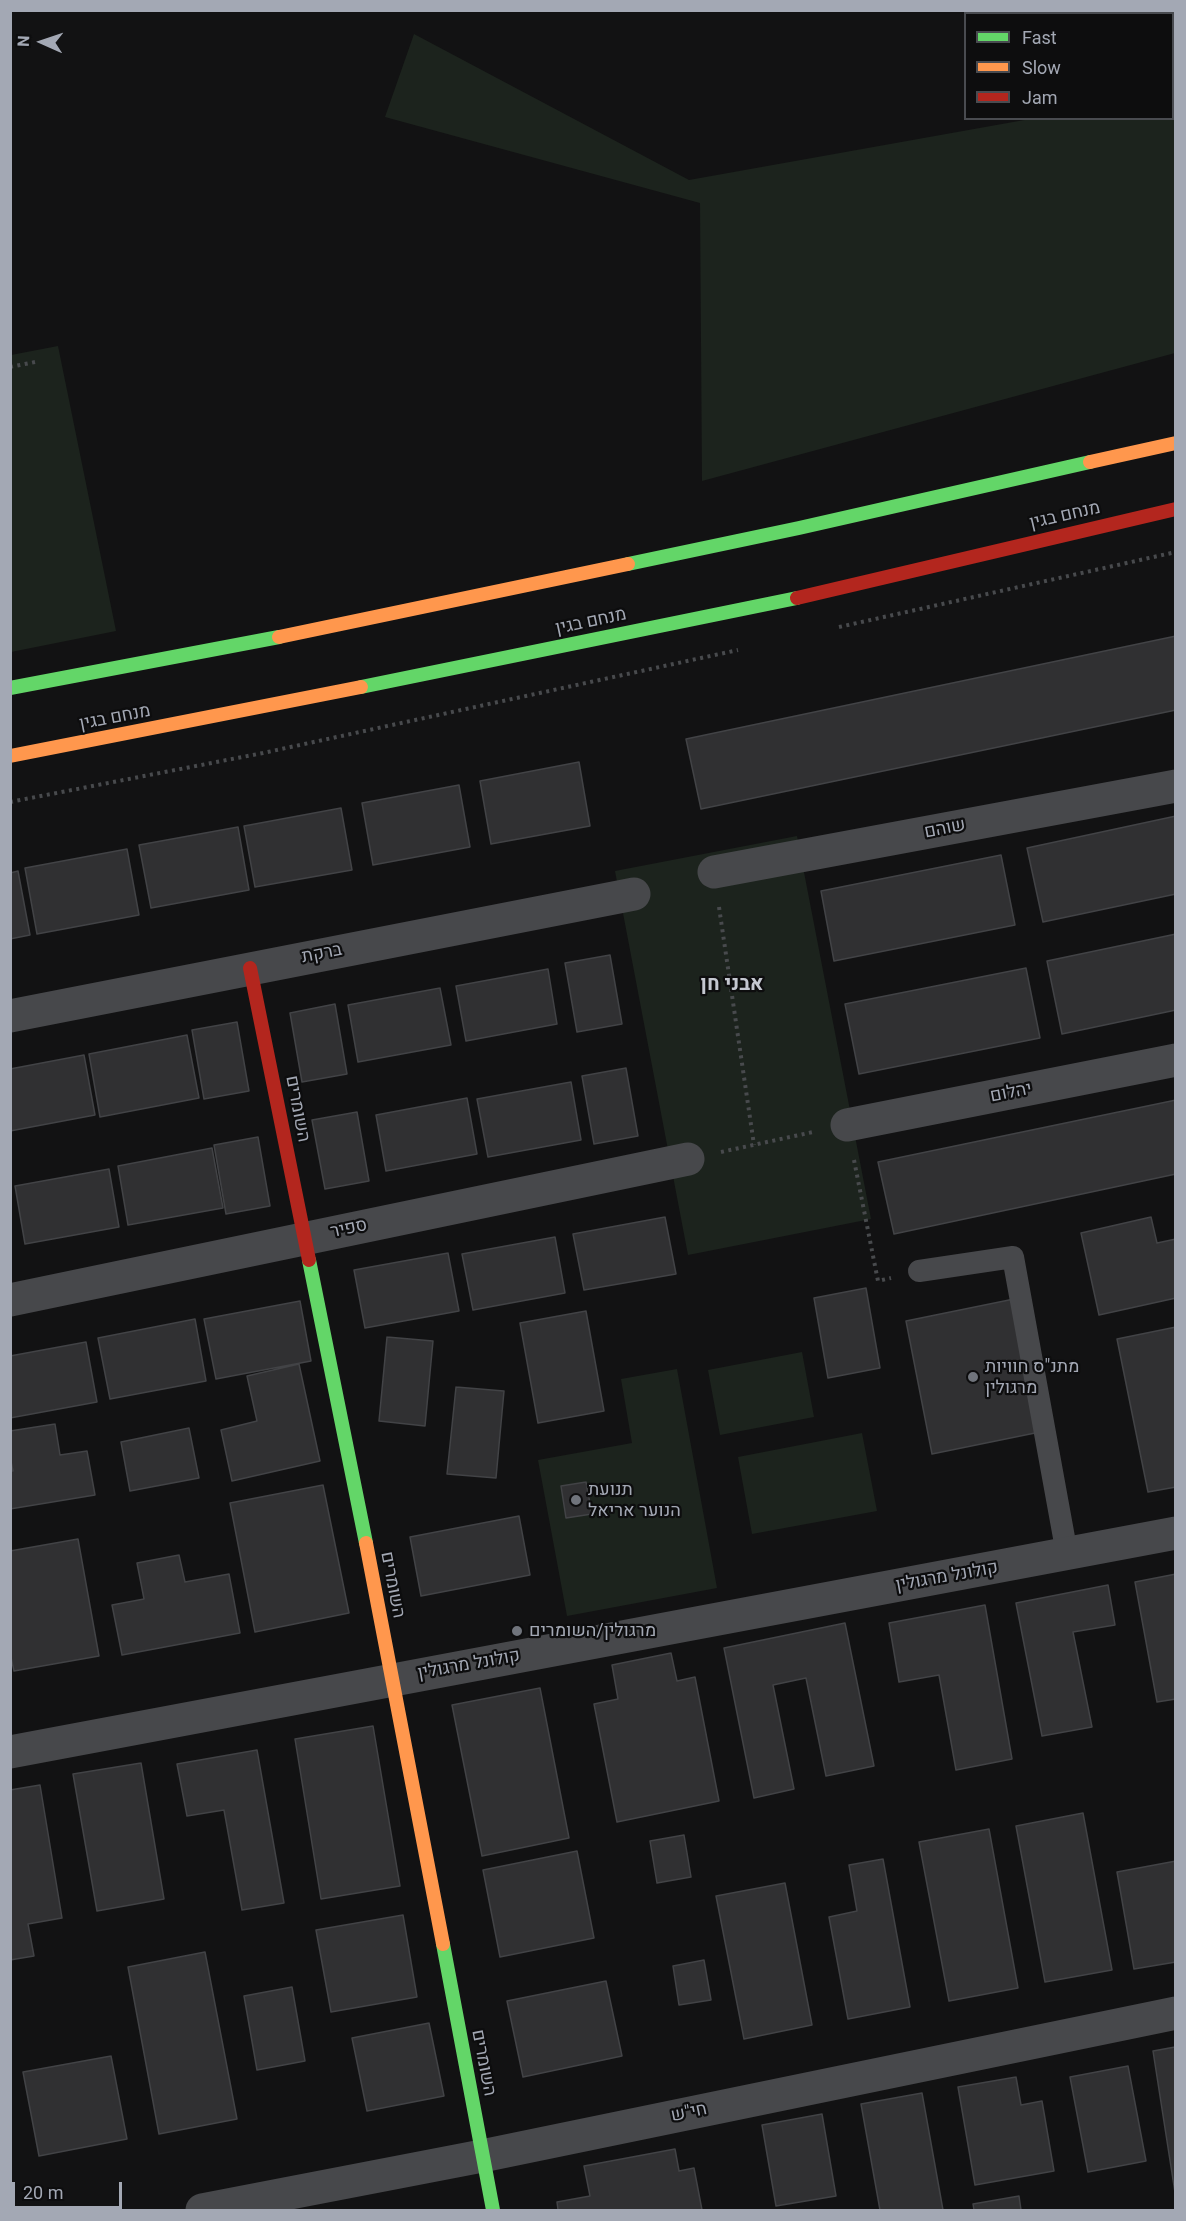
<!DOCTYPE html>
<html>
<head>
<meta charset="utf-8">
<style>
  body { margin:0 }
  #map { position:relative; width:1186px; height:2221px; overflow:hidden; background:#121213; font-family:Roboto,sans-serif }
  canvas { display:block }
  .frame { position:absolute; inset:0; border:12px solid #a3a8b4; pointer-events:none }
  .legend { position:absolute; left:964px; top:12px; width:210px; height:108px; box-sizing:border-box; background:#0d0d0e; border:2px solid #494b50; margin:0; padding:8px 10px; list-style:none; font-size:18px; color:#a3a8b4 }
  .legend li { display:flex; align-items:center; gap:12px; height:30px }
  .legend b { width:30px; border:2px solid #494b50 }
  .north { position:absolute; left:12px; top:12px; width:60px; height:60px; -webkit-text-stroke:4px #0d0d0e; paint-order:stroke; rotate:273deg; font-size:16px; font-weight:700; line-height:24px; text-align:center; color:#a3a8b4 }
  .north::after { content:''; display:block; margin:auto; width:21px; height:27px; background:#a3a8b4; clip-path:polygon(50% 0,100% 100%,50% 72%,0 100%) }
  .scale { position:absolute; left:12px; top:2182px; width:110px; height:27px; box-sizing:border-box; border:3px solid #a3a8b4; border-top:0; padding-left:8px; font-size:18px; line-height:21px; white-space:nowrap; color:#a3a8b4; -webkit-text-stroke:4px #0d0d0e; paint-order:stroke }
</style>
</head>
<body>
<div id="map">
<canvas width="1186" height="2221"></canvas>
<div class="frame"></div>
<ul class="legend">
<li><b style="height:8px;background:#63d668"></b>Fast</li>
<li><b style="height:8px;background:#ff974d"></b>Slow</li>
<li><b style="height:8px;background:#b3261e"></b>Jam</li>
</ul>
<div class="north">N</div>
<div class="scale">20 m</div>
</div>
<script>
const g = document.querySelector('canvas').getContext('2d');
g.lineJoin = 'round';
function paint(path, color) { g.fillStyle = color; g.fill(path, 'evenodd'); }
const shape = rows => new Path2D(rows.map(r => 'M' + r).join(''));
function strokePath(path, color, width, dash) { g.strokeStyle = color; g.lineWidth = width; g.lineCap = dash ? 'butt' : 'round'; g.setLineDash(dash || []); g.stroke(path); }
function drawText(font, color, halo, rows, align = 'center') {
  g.font = font + ' Roboto,Heebo,sans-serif'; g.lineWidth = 4.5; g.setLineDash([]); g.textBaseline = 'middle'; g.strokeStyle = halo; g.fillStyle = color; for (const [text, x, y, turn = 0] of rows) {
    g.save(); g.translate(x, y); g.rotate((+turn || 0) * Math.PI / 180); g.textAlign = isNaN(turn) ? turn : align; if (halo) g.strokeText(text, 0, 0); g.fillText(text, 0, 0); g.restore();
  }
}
paint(shape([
  [414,34,689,180,1030,119,1172,118,1173,93,1175,92,1175,353,702,481,700,203,385,117],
  [58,346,116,631,11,652,11,355],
  [797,836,871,1219,688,1255,615,871],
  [802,1352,814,1417,720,1435,708,1370],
  [677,1369,717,1588,567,1616,538,1460,632,1443,621,1379],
  [862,1433,877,1511,752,1534,738,1457]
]), '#1c231d');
const building = shape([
  [1176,636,1176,710,701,809,686,739,1176,636],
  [579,762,590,826,491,844,480,781,579,762],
  [459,785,470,847,373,865,362,803,459,785],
  [341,808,352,870,255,887,244,826,341,808],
  [1176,816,1176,894,1043,922,1027,848,1176,816],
  [238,827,249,890,151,908,139,845,238,827],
  [127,849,139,915,37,934,25,868,127,849],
  [1001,855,1015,925,834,961,821,891,1001,855],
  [18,871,30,935,10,939,10,873,18,871],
  [1176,934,1176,1010,1062,1034,1047,961,1176,934],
  [610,955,622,1024,577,1032,565,963,610,955],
  [1026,968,1040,1038,859,1074,845,1004,1026,968],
  [548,969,557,1024,466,1041,456,986,548,969],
  [440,988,451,1045,358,1062,348,1005,440,988],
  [335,1004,347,1074,302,1082,290,1013,335,1004],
  [237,1022,249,1091,204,1099,192,1030,237,1022],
  [187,1035,199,1098,100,1117,89,1054,187,1035],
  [84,1055,95,1115,10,1131,10,1069,84,1055],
  [626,1068,638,1136,594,1144,582,1076,626,1068],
  [571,1082,581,1140,488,1157,477,1099,571,1082],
  [467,1098,477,1154,386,1171,376,1115,467,1098],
  [1176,1100,1176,1174,894,1234,878,1162,1176,1100],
  [357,1112,369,1181,325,1189,312,1120,357,1112],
  [258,1137,270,1206,226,1214,214,1145,258,1137],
  [212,1148,223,1208,128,1225,118,1166,212,1148],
  [109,1169,119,1227,25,1244,15,1186,109,1169],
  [665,1217,676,1274,584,1290,573,1234,665,1217],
  [1151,1217,1157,1243,1176,1239,1176,1298,1099,1315,1081,1233,1151,1217],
  [555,1237,565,1293,473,1310,462,1254,555,1237],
  [448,1253,459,1311,365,1328,354,1270,448,1253],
  [866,1288,880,1368,828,1378,814,1298,866,1288],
  [1014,1299,1040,1432,932,1454,906,1321,1014,1299],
  [300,1301,311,1361,216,1379,204,1319,300,1301],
  [586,1311,604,1411,538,1423,520,1323,586,1311],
  [195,1319,206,1381,110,1399,98,1338,195,1319],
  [1176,1327,1176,1487,1148,1492,1117,1339,1176,1327],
  [387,1337,433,1341,425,1426,379,1421,387,1337],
  [86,1342,97,1402,10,1418,10,1356,86,1342],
  [299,1364,320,1461,232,1481,221,1430,257,1421,247,1376,299,1364],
  [456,1387,504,1391,496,1478,447,1474,456,1387],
  [55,1424,60,1455,87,1451,95,1495,10,1509,10,1471,13,1471,10,1457,10,1431,55,1424],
  [189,1428,199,1478,130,1491,121,1442,189,1428],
  [586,1482,592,1514,566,1518,561,1486,586,1482],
  [323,1485,349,1613,255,1632,230,1503,323,1485],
  [519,1516,530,1575,421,1596,410,1537,519,1516],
  [78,1539,99,1656,14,1671,10,1653,10,1551,78,1539],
  [179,1555,185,1582,229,1574,240,1633,122,1655,112,1605,144,1599,137,1563,179,1555],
  [1176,1574,1176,1699,1157,1702,1135,1582,1176,1574],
  [1108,1585,1115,1625,1073,1632,1092,1727,1042,1736,1016,1603,1108,1585],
  [985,1605,1012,1759,956,1770,939,1675,899,1682,889,1623,985,1605],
  [845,1623,874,1766,826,1776,806,1678,773,1685,794,1789,754,1798,724,1648,845,1623],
  [671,1653,677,1681,695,1677,719,1801,617,1822,594,1704,618,1699,612,1665,671,1653],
  [540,1688,569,1838,482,1856,452,1705,540,1688],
  [373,1726,400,1886,321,1899,295,1739,373,1726],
  [257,1750,284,1903,242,1910,224,1810,187,1816,177,1764,257,1750],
  [141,1763,164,1899,97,1911,73,1774,141,1763],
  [40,1785,62,1918,28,1924,34,1956,10,1960,10,1790,40,1785],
  [1083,1813,1112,1970,1045,1982,1016,1826,1083,1813],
  [989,1829,1018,1988,949,2001,919,1842,989,1829],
  [684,1835,691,1877,657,1883,650,1841,684,1835],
  [577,1851,594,1938,500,1957,483,1870,577,1851],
  [883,1859,910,2007,848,2019,829,1917,857,1911,849,1865,883,1859],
  [1176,1861,1176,1962,1134,1969,1117,1872,1176,1861],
  [785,1883,812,2025,744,2039,716,1896,785,1883],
  [403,1915,417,1997,331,2012,316,1930,403,1915],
  [205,1952,237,2119,159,2134,128,1967,205,1952],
  [704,1960,711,2000,679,2005,673,1966,704,1960],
  [606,1981,622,2056,523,2077,507,2001,606,1981],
  [292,1987,305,2061,257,2070,244,1996,292,1987],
  [429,2023,444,2096,367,2111,352,2038,429,2023],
  [1175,2047,1176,2047,1176,2199,1153,2051,1175,2047],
  [111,2056,127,2139,39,2156,23,2072,111,2056],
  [1128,2066,1146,2161,1088,2172,1070,2077,1128,2066],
  [1016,2077,1021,2105,1042,2101,1054,2171,975,2185,958,2087,1016,2077],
  [922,2093,943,2210,880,2210,861,2104,922,2093],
  [822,2114,836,2196,776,2206,762,2125,822,2114],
  [675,2149,679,2171,694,2168,702,2210,558,2210,557,2202,590,2196,584,2166,675,2149],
  [1019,2196,1021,2210,974,2210,973,2204,1019,2196]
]);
paint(building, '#303032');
strokePath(building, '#424346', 1.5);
strokePath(shape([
  [10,367,35,362],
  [839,627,1176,552],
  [10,802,263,753,738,650],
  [719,907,754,1145],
  [721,1152,813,1132],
  [854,1160,878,1281,891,1278]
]), '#484a4d', 4, [3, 4.5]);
strokePath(shape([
  [919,1271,1013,1257,1067,1554]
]), '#47484b', 22);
strokePath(shape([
  [714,872,1176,786],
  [10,1016,634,894],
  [847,1125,1176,1060],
  [10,1300,688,1159],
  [10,1752,1176,1533],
  [202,2210,482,2156,1176,2013]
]), '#47484b', 33);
strokePath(shape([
  [628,564,799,528,1090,462],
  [361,687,797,598],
  [10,688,279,637],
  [309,1260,366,1543],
  [443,1944,493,2210]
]), '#63d668', 14);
strokePath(shape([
  [1090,462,1176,443],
  [279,637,628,564],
  [10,756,361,687],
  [366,1543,443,1944]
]), '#ff974d', 14);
strokePath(shape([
  [797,598,1176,509],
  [250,968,309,1260]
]), '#b3261e', 14);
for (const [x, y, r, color] of [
  [973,1377,6,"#70747c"],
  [576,1500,6,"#70747c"],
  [517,1631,6,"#70747c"]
]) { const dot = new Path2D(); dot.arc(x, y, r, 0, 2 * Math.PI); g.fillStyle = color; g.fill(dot); strokePath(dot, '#0d0d0e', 2); }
drawText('18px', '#a3a8b4', '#0d0d0e', [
  ["מנחם בגין",1065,516,-13],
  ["מנחם בגין",591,622,-12],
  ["מנחם בגין",115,718,-11],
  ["שוהם",945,829,-11],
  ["ברקת",322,954,-11],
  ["יהלום",1011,1093,-11],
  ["השומרים",297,1109,79],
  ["ספיר",349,1229,-12],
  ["קולונל מרגולין",947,1577,-10],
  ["השומרים",392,1585,79],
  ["קולונל מרגולין",469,1665,-10],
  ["השומרים",483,2063,79],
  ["חי\"ש",689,2113,-12]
]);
drawText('18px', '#a3a8b4', '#0d0d0e', [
  ["מתנ\"ס חוויות",985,1367],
  ["מרגולין",985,1388],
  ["תנועת",588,1490],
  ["הנוער אריאל",588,1511],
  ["מרגולין/השומרים",529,1631]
], 'left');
drawText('bold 20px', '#c4c7d0', '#0d0d0e', [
  ["אבני חן",732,985]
]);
</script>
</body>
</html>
